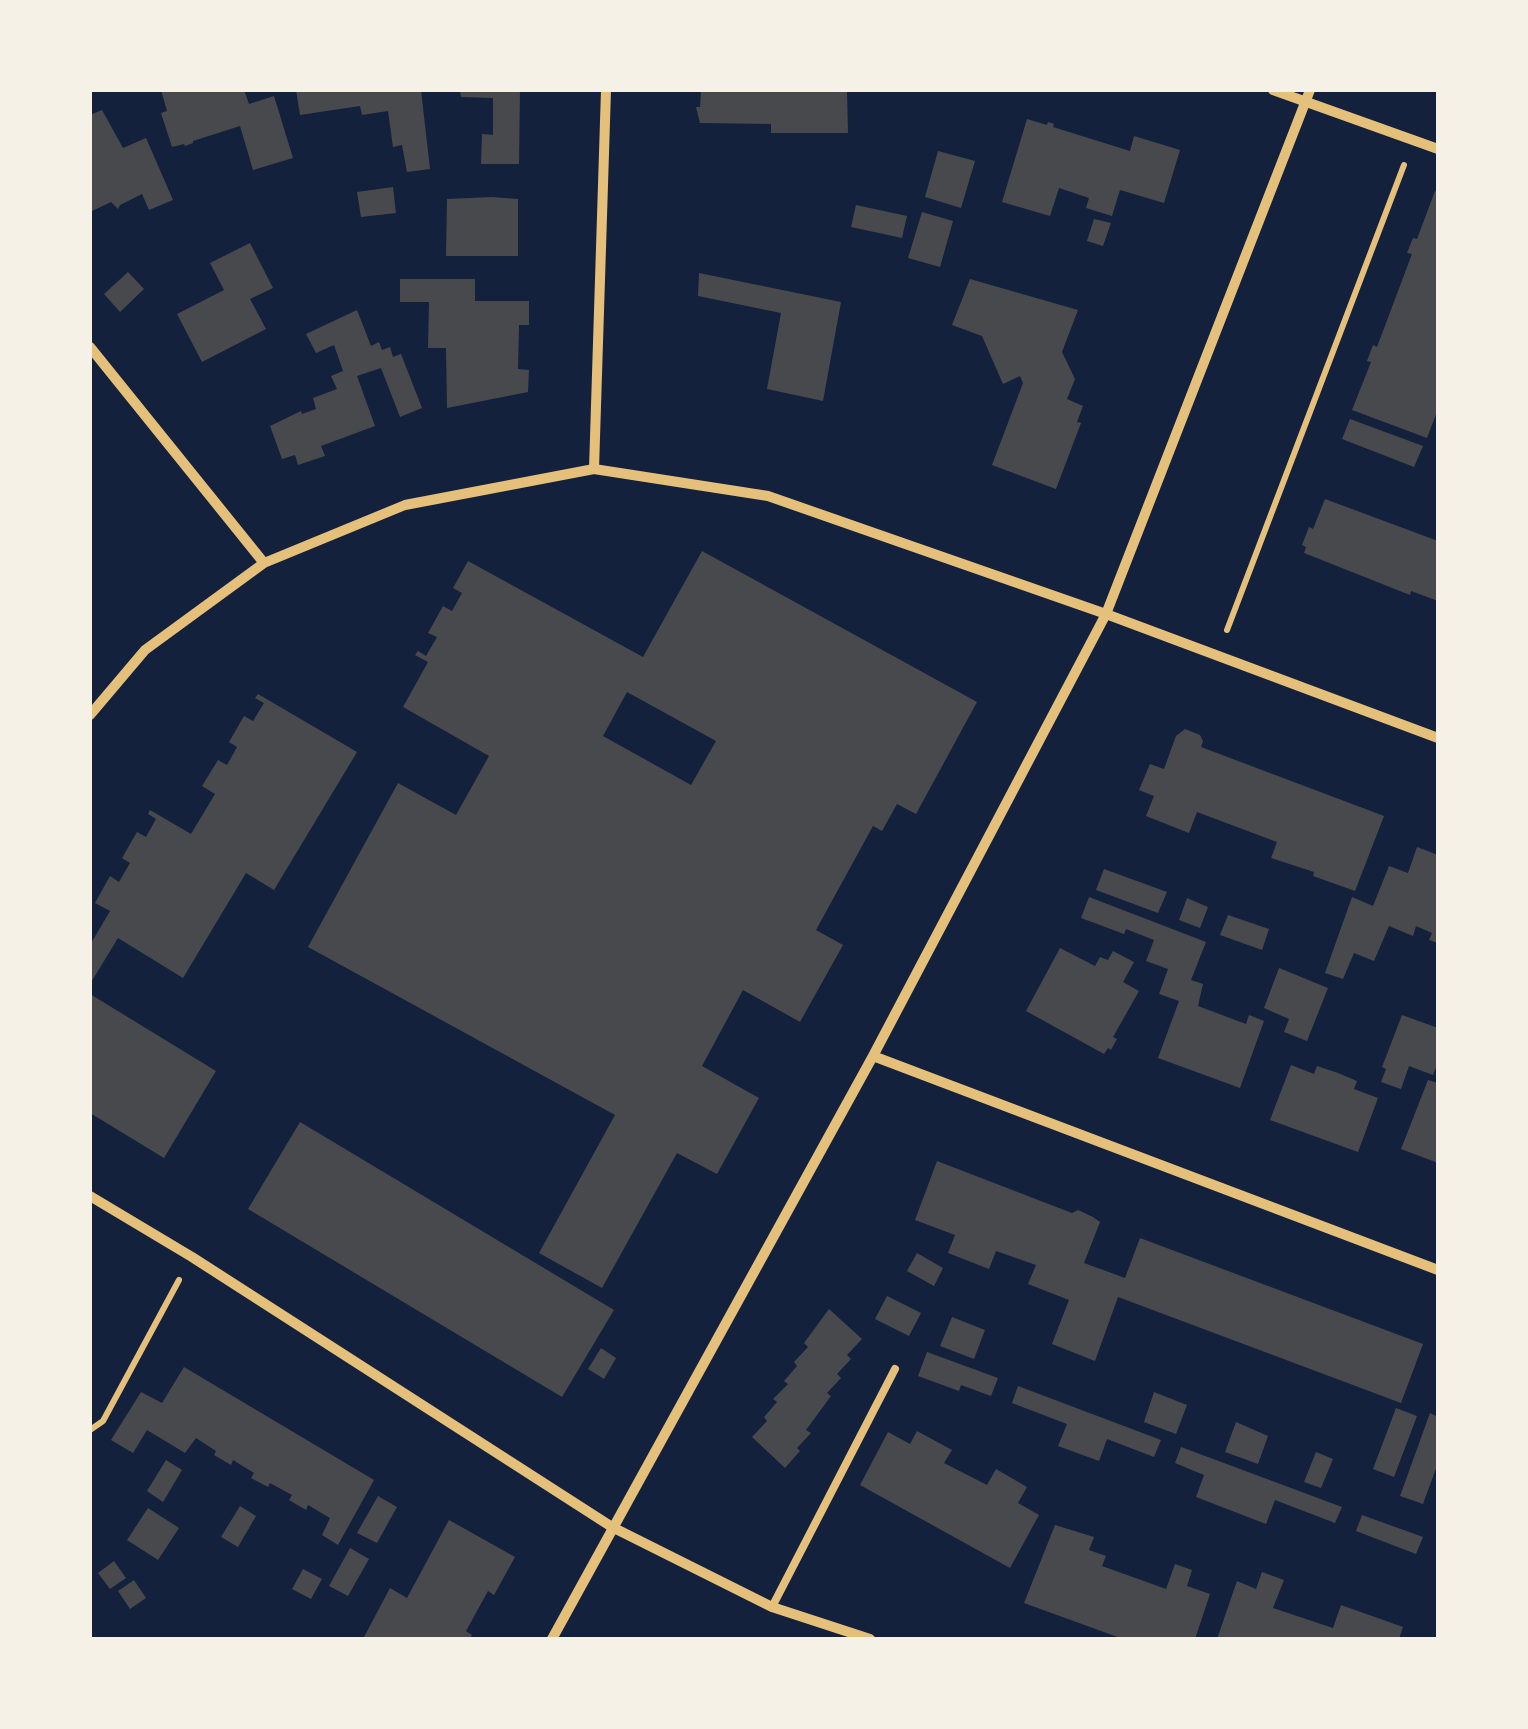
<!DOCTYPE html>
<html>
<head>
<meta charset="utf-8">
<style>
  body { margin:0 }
  #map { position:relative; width:1528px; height:1729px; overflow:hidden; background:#14213d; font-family:"Libre Baskerville",serif }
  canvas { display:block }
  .frame { position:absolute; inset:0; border:92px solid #f6f1e7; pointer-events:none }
</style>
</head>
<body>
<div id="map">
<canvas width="1528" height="1729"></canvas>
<div class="frame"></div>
</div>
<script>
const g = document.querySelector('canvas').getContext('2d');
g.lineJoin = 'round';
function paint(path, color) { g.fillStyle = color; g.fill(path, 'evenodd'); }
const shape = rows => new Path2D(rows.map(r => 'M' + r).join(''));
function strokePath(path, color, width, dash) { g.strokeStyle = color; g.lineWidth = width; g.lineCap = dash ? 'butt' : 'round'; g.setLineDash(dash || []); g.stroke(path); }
paint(shape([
  [161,90,244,90,249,104,274,96,293,158,253,170,240,126,193,141,193,143,185,146,184,144,172,147,161,113,167,111],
  [296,90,421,90,430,169,407,172,402,145,393,147,388,111,362,115,360,106,300,115],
  [460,90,520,90,519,164,481,164,482,134,493,135,493,98,461,97],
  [701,90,847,90,848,133,771,133,771,124,700,123,696,107,700,107],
  [102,110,123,148,146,138,173,200,149,210,142,194,120,205,118,209,111,202,90,212,90,115],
  [1027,119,1047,125,1048,122,1054,124,1053,127,1130,151,1134,136,1180,150,1164,203,1120,190,1112,216,1086,208,1089,198,1059,188,1050,216,1002,202],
  [938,151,975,161,961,208,925,197],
  [393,187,396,213,361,217,357,192],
  [1435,191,1438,192,1438,409,1427,438,1352,410,1371,362,1367,361,1373,345,1377,347,1412,254,1407,253,1413,238,1417,239],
  [492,197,518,199,518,256,446,256,447,199],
  [856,205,907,216,902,238,851,227],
  [922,212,953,221,940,267,908,258],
  [1094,219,1111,223,1103,246,1087,241],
  [250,243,273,288,250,299,266,329,202,362,177,314,224,290,210,263],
  [128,272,144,289,120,312,104,294],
  [699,273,841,302,823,401,767,389,781,313,698,296],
  [400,279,475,279,475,301,529,301,529,325,519,325,518,369,529,370,528,392,447,408,446,348,428,348,429,302,400,302],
  [970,279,1078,310,1062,352,1075,379,1067,399,1083,406,1077,422,1081,423,1056,489,992,465,1023,383,1020,376,1003,384,982,336,952,325],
  [357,310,371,346,379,342,382,350,390,347,393,357,401,354,422,408,400,417,381,368,357,376,375,426,321,446,325,456,298,465,295,455,282,459,270,426,301,411,302,414,316,409,313,398,337,389,331,376,343,371,334,345,316,353,306,334],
  [1350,419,1423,446,1414,467,1342,439],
  [1325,499,1438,541,1438,601,1411,591,1410,595,1304,553,1306,547,1302,545,1309,527,1313,529],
  [702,551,977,702,916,814,897,804,882,831,873,826,816,930,843,945,800,1022,743,990,702,1066,759,1098,717,1174,677,1153,602,1288,539,1253,615,1115,308,947,398,783,456,815,489,756,403,707,428,662,415,655,418,651,426,656,437,637,428,633,443,606,452,611,462,593,453,588,468,561,643,657],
  [627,692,716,741,691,785,603,736],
  [258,694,357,752,274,890,246,873,183,978,118,938,90,984,90,945,110,911,95,903,110,876,119,882,130,863,122,858,137,832,146,837,156,819,148,814,150,810,191,834,215,794,202,786,218,760,227,765,237,747,229,742,244,716,253,721,264,703,255,698],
  [1185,729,1200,735,1203,741,1201,747,1384,816,1355,891,1313,876,1314,872,1271,858,1277,842,1197,812,1189,833,1146,816,1154,796,1139,790,1150,764,1164,769,1176,736],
  [1417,847,1438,855,1438,943,1429,940,1432,933,1416,926,1413,936,1389,926,1374,961,1354,953,1343,979,1325,973,1352,897,1373,906,1389,866,1408,873],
  [1104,869,1167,892,1158,913,1096,890],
  [1089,897,1206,942,1191,980,1203,984,1198,1006,1246,1024,1249,1015,1264,1021,1240,1088,1158,1058,1179,1001,1159,994,1168,969,1146,961,1154,940,1126,929,1124,934,1081,918],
  [1187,898,1208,907,1200,928,1179,920],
  [1228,915,1269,929,1262,950,1220,935],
  [1060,948,1095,966,1100,957,1108,960,1113,951,1134,962,1123,982,1139,991,1113,1037,1117,1039,1111,1050,1108,1048,1104,1054,1026,1011],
  [1279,968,1328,988,1307,1041,1284,1032,1289,1019,1264,1008],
  [90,994,216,1071,164,1158,90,1113],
  [1402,1015,1438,1028,1438,1062,1433,1075,1409,1066,1401,1089,1381,1082,1386,1069,1382,1067],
  [1291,1065,1314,1074,1317,1066,1338,1073,1357,1081,1354,1089,1378,1098,1358,1152,1270,1120],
  [1428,1080,1438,1083,1438,1163,1401,1149],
  [300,1122,614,1310,562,1397,248,1209],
  [937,1161,1072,1213,1078,1210,1093,1217,1100,1222,1084,1263,1125,1278,1140,1238,1423,1344,1401,1403,1118,1297,1095,1361,1052,1344,1069,1300,1028,1284,1036,1265,996,1251,989,1269,948,1253,955,1235,915,1220],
  [917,1253,943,1268,934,1286,907,1271],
  [887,1296,921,1313,909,1336,875,1319],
  [829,1309,862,1339,847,1355,851,1359,837,1374,841,1378,827,1393,831,1396,806,1430,811,1433,797,1448,800,1451,785,1468,752,1437,767,1421,764,1417,777,1402,773,1399,788,1384,784,1381,797,1366,794,1362,808,1347,804,1343],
  [952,1317,985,1330,974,1359,940,1346],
  [601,1348,616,1358,604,1379,588,1369],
  [927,1352,998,1378,991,1396,961,1385,959,1391,918,1376],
  [184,1367,374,1480,338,1545,322,1535,330,1518,308,1505,306,1510,289,1500,292,1495,270,1483,268,1487,251,1478,254,1473,233,1460,231,1465,214,1455,216,1451,196,1438,185,1453,147,1430,133,1453,111,1440,141,1392,162,1403],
  [1018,1386,1161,1440,1154,1457,1107,1439,1099,1461,1058,1446,1067,1424,1012,1403],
  [1154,1392,1187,1405,1176,1434,1144,1422],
  [1396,1408,1417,1416,1394,1477,1373,1469],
  [1430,1413,1438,1417,1438,1463,1423,1504,1400,1496],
  [1236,1422,1268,1436,1258,1464,1225,1452],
  [917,1431,952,1450,944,1463,987,1485,996,1469,1027,1487,1018,1503,1039,1515,1010,1568,860,1485,888,1432,910,1444],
  [1181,1447,1342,1507,1335,1523,1275,1500,1266,1524,1196,1497,1204,1475,1175,1463],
  [1316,1452,1333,1459,1321,1488,1304,1482],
  [166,1460,182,1470,163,1502,147,1491],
  [378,1496,397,1507,377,1543,357,1533],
  [240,1506,256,1516,238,1547,221,1537],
  [148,1508,179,1528,158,1560,127,1540],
  [1362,1515,1423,1537,1416,1554,1356,1531],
  [449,1520,515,1557,494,1595,488,1591,466,1631,472,1635,470,1639,364,1637,390,1588,407,1598],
  [1055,1525,1094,1537,1089,1550,1106,1556,1102,1566,1166,1589,1175,1564,1192,1570,1187,1586,1210,1594,1195,1639,1123,1639,1024,1603],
  [350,1548,369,1559,348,1596,329,1586],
  [114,1561,126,1578,110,1589,98,1573],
  [303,1569,322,1579,311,1599,292,1589],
  [1262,1572,1284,1580,1273,1608,1333,1628,1341,1605,1403,1627,1399,1639,1217,1639,1237,1581,1256,1589],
  [134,1580,146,1598,130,1609,118,1591]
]), '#48494c');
strokePath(shape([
  [1227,630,1404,165],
  [90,1430,103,1421,179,1280]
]), '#e5c07b', 6);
strokePath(shape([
  [772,1607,895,1369]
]), '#e5c07b', 8);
strokePath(shape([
  [1273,90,1438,149],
  [90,347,264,563],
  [594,469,606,90],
  [90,715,145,650,264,563,405,505,594,469,768,496,1106,614,1438,738],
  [873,1056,1438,1270],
  [90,1196,192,1257,612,1527,772,1607,870,1639],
  [552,1639,873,1056,1106,614,1310,90]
]), '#e5c07b', 10);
</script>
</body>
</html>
